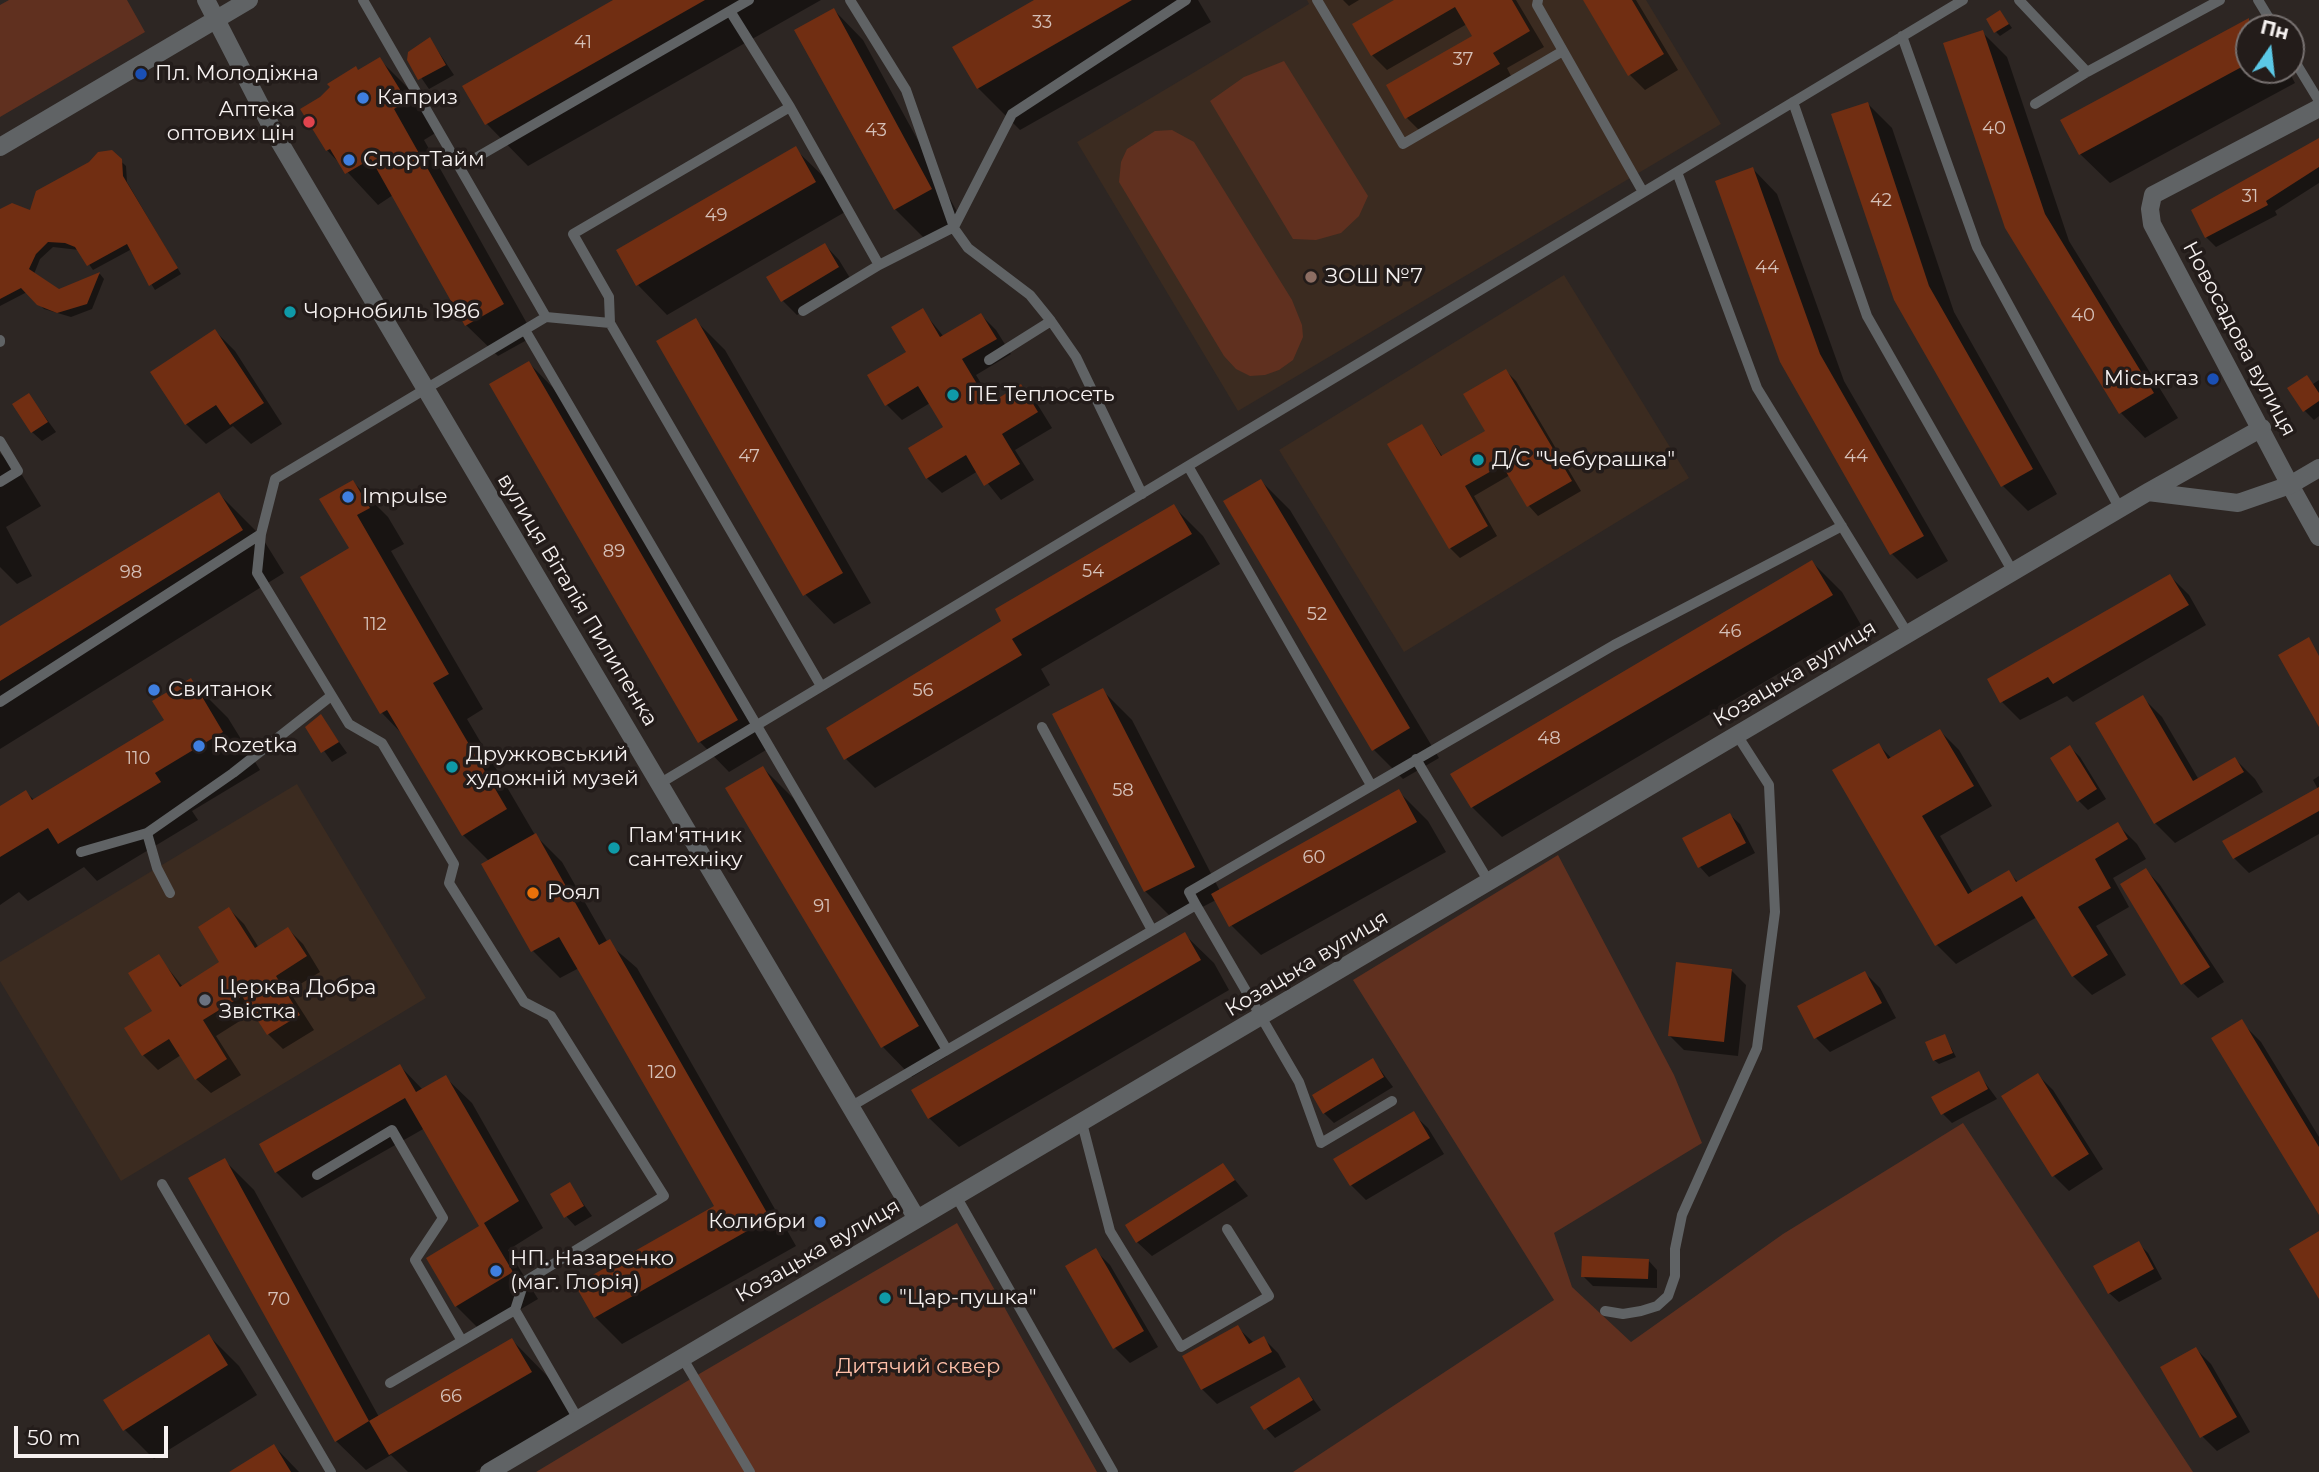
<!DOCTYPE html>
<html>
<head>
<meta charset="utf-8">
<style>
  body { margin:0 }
  #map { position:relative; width:2319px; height:1472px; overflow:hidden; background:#2d2623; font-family:Montserrat,sans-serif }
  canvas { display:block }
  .north { position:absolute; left:2235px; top:14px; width:70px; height:70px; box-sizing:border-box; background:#231c1a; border:2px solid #777170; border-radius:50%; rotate:14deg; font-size:19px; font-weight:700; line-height:28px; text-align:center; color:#f6f1f0 }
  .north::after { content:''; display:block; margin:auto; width:24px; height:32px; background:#5bc8e6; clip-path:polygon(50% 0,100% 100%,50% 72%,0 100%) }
  .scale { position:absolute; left:14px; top:1426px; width:154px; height:32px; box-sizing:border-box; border:4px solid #f6f1f0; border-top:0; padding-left:9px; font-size:21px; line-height:24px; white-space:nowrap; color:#f6f1f0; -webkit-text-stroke:5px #231c1a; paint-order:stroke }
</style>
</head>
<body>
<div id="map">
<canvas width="2319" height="1472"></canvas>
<div class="north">Пн</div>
<div class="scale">50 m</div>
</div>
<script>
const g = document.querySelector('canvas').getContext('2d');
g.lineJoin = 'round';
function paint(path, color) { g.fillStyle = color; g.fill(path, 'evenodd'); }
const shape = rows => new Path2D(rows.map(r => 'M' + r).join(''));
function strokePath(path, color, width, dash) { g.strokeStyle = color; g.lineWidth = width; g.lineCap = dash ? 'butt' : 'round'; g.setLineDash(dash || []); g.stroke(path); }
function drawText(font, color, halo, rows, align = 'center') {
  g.font = font + ' Montserrat,sans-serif'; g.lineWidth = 7; g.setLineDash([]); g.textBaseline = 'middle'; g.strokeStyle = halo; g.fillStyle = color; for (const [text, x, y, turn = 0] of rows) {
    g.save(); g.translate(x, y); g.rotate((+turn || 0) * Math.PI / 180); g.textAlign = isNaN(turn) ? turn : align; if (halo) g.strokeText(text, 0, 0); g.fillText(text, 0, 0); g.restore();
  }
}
paint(shape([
  [1307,0,1646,0,1721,124,1238,411,1077,142,1309,4],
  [1564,275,1689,478,1404,652,1279,450],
  [297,784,426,998,121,1181,0,981,0,962]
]), '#3b2b20');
paint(shape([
  [9,0,127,0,145,32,0,117,0,5],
  [1284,61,1368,196,1359,216,1341,233,1316,240,1293,239,1210,101,1244,77],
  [1172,130,1194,142,1292,300,1302,325,1303,337,1293,360,1279,370,1265,375,1250,376,1236,369,1224,356,1119,182,1121,162,1127,149,1155,131],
  [1558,855,1674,1075,1702,1143,1554,1233,1572,1287,1631,1342,1783,1234,1963,1123,2193,1472,1293,1472,1554,1300,1353,980],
  [957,1223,1097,1472,536,1472,694,1377]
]), '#60301f');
paint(shape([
  [617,0,821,0,528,166,486,123],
  [1038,0,1198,0,1211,22,1020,130,978,88],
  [1343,0,1359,0,1349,6],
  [1397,0,1516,0,1544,47,1507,68,1513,80,1422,133,1407,118,1388,86,1474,36,1467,24,1387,70,1372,55],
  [1585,0,1636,0,1678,70,1645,90,1630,75],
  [834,10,863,40,961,219,925,239,895,209],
  [2004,17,2012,28,2000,36,1996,32],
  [2248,20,2256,28,2249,28,2249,70,2288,70,2295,83,2110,183,2080,154],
  [1982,32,2007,57,2069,241,2178,418,2145,438,2121,413,2006,227],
  [430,39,454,75,429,89,409,60],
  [379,59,410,90,437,132,424,140,534,336,498,356,466,325,393,195,378,205,327,150,359,72],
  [1867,103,1892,128,1954,312,2057,494,2028,511,2003,486,1897,299],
  [2319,141,2319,183,2275,211,2277,215,2216,247,2206,237],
  [795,149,825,178,845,212,667,315,638,285],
  [111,152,126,166,127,182,181,274,155,290,130,250,93,270,79,250,53,247,40,259,34,274,58,291,100,274,104,279,92,309,71,317,44,309,27,292,0,306,0,211,31,213],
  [1753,169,1777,194,1844,381,1948,561,1917,579,1892,554,1781,362],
  [825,245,839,260,853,283,797,315,782,300],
  [922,310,944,337,981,315,996,330,1011,354,976,375,993,403,1021,387,1036,402,1052,428,1015,450,1034,480,1001,500,978,471,942,493,927,478,945,428,930,403,902,420,887,405,869,376,908,353],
  [695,320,725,350,871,603,834,624,805,594],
  [215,331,235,351,282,424,251,444,233,426,206,444,186,424],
  [529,363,558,393,766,750,729,772,700,742,492,385],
  [1506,371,1516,381,1581,491,1538,516,1529,506,1510,475,1474,496,1497,536,1460,558,1450,548,1422,426,1443,457,1487,431],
  [2306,377,2313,384,2319,380,2319,416,2314,420,2304,410],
  [29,395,56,432,42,441,32,432],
  [0,453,22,475,41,506,6,527,32,576,17,584,0,567],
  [1261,481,1290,510,1439,758,1403,779,1373,749],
  [353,482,388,517,404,544,391,551,483,709,467,719,535,835,562,862,608,943,637,968,796,1246,622,1344,595,1317,716,1207,579,968,560,978,533,951,483,864,489,861,463,835,405,737,382,713,352,548],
  [219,494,261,536,284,573,0,749,0,627],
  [1174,507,1203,536,1220,564,1041,669,1050,685,875,788,846,759,1004,622],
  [1812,562,1842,592,1861,625,1502,837,1472,807,1453,775],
  [2170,576,2189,595,2206,625,2073,702,2067,696,2020,720,2002,702],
  [190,680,228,718,260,770,192,811,198,820,97,881,84,867,28,901,19,892,0,905,0,808,26,792,35,801,167,721],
  [1103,691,1132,720,1220,891,1399,792,1428,821,1446,852,1261,955,1231,925,1216,900,1175,921,1145,891,1055,715],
  [2142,697,2162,717,2199,780,2235,759,2255,779,2263,792,2175,843,2155,823],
  [321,717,347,753,332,762,307,727],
  [1940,731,1959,750,1992,806,1940,836,1973,893,2009,873,2018,882,2118,825,2137,844,2146,859,2113,878,2129,907,2096,926,2126,975,2092,995,2073,976,2037,917,1956,964,1937,945,1879,745,1892,759],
  [2070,747,2080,757,2106,799,2088,810,2079,801],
  [763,768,793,798,947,1056,912,1077,883,1047],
  [2319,776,2319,834,2249,873,2234,858,2225,842,2318,789,2313,780],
  [1730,815,1740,824,1755,853,1709,877,1700,867,1684,838],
  [2146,870,2160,885,2224,982,2198,998,2183,983],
  [229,909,244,924,259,948,288,929,303,944,320,972,289,991,314,1030,283,1049,268,1034,254,1012,216,1036,241,1075,211,1093,196,1079,181,1055,158,1070,143,1055,127,1029,155,1011,158,956,183,987,222,962],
  [1184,934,1214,963,1229,990,959,1147,929,1118],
  [1731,970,1746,985,1738,1056,1684,1050,1669,1035],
  [1865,973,1880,988,1896,1018,1830,1052,1815,1037],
  [2241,1022,2261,1042,2319,1137,2319,1211],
  [1945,1036,1956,1057,1939,1064,1934,1060],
  [1373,1060,1393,1087,1334,1123,1324,1113],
  [400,1066,423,1090,445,1077,472,1103,543,1228,508,1250,538,1299,482,1332,456,1306,481,1227,425,1128,302,1198,276,1172],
  [1978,1073,1997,1099,1952,1123,1943,1114],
  [2038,1075,2053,1090,2103,1169,2069,1191,2054,1176,2004,1097],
  [1413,1114,1428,1128,1444,1154,1366,1200,1351,1185],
  [225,1161,254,1190,379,1417,512,1340,554,1383,573,1415,475,1472,408,1472,391,1455,366,1470,336,1441],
  [1223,1165,1248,1196,1152,1256,1137,1242],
  [570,1185,592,1216,575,1226,566,1216],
  [2138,1243,2148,1253,2162,1279,2119,1302,2109,1293],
  [1095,1250,1110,1265,1158,1347,1130,1363,1115,1348],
  [1648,1260,1657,1270,1657,1288,1593,1286,1583,1276],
  [1238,1328,1254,1343,1263,1338,1278,1353,1286,1367,1217,1404,1202,1389,1185,1357],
  [209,1336,239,1366,257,1395,154,1459,124,1429],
  [2196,1349,2211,1364,2250,1432,2217,1451,2202,1436],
  [1299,1379,1321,1410,1275,1438,1266,1428],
  [274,1446,299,1472,236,1472]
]), '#0007');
paint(shape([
  [613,0,705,0,485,125,462,86],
  [1034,0,1132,0,977,89,952,47],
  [1394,0,1512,0,1530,31,1493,53,1500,64,1405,119,1386,85,1472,36,1455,7,1371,56,1352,24],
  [1583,0,1632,0,1664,54,1628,76],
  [834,8,932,189,894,210,794,30],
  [2000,10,2009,24,1994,33,1986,19],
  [2249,18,2249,63,2079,155,2060,120],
  [1983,30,2045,214,2154,393,2119,414,2005,228,1943,43],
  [430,37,446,65,418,80,407,60,408,52],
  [380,57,407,101,394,109,504,304,465,326,371,159,345,174,330,149,326,151,300,109,320,97,330,87,327,84,356,66,358,70],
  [1868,102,1929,286,2033,469,2001,487,1894,300,1831,114],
  [2319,138,2319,167,2266,201,2268,205,2205,238,2191,210],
  [796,146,816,182,636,286,616,250],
  [112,150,122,159,123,176,178,268,149,286,127,244,87,266,75,247,65,243,48,242,36,254,29,269,59,289,100,272,87,304,57,313,37,305,21,288,0,299,0,209,12,203,30,210,36,191,89,162,98,152],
  [1753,167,1820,354,1924,536,1890,555,1780,362,1715,181],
  [825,243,839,267,781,302,766,277],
  [923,308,940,337,981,313,997,339,962,359,989,404,1021,384,1038,412,1002,434,1020,464,984,486,966,455,926,479,908,448,943,427,918,386,885,406,867,375,906,352,891,327],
  [696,318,843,573,803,596,656,341],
  [215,329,264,403,230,425,216,405,185,425,150,372],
  [529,361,738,720,698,743,489,384],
  [1506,369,1572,481,1527,507,1502,465,1465,486,1488,526,1449,549,1387,444,1422,424,1441,456,1485,431,1463,394],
  [2307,375,2319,393,2319,401,2303,412,2287,388],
  [29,393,48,422,31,433,12,404],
  [1261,479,1410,728,1372,751,1223,501],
  [353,480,370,508,357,515,449,674,433,683,507,809,462,836,387,710,380,714,300,577,349,548,319,499],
  [219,492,243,530,0,681,0,626],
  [1174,504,1192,534,1012,639,1022,655,844,760,826,728,1001,621,995,609],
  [1812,560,1833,595,1471,808,1450,774],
  [2170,574,2189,605,2053,684,2048,677,2000,703,1987,679],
  [2309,637,2319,656,2319,727,2278,655],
  [191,678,223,732,155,773,161,782,58,844,48,828,0,857,0,806,26,790,32,800,164,720,152,701],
  [1103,688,1195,867,1144,892,1052,714],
  [2143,695,2193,781,2235,757,2244,772,2154,824,2095,723],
  [321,714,339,742,321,753,305,727],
  [1940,729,1974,786,1922,816,1968,894,2009,870,2016,882,2118,822,2128,839,2095,859,2111,888,2078,907,2108,955,2072,977,2022,896,1935,946,1832,770,1879,743,1888,759],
  [2070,745,2097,789,2077,802,2050,758],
  [763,766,919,1026,881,1048,725,788],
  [2319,787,2319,811,2233,859,2222,841],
  [1399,789,1417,822,1229,927,1211,894],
  [1730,813,1746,843,1698,868,1682,838],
  [536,833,599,945,610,939,770,1218,594,1318,575,1285,714,1206,559,937,531,952,481,864],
  [2146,868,2210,967,2181,985,2120,884],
  [229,907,255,948,288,927,307,956,276,976,300,1015,267,1035,242,996,203,1020,227,1059,195,1080,169,1039,142,1056,124,1028,152,1011,128,973,159,954,180,987,219,962,198,927],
  [1185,932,1201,960,928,1119,911,1090],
  [1676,962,1732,969,1724,1042,1668,1036],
  [1865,971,1882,1003,1814,1039,1797,1006],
  [2242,1019,2319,1147,2319,1215,2211,1038],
  [1945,1034,1953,1053,1933,1061,1925,1042],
  [1373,1058,1384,1077,1323,1114,1312,1095],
  [400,1064,416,1092,446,1075,519,1201,484,1223,513,1272,455,1307,426,1258,479,1226,405,1098,275,1173,259,1144],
  [1979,1071,1988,1089,1941,1115,1931,1097],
  [2038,1073,2089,1154,2052,1177,2001,1096],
  [1414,1111,1430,1138,1350,1186,1333,1159],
  [225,1158,369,1421,335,1442,188,1178],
  [1223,1163,1235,1180,1136,1243,1125,1225],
  [570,1182,584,1206,564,1218,550,1194],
  [2319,1231,2319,1299,2289,1249],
  [2139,1241,2154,1269,2108,1294,2093,1266],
  [1096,1248,1144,1331,1113,1349,1065,1266],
  [1582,1256,1649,1259,1648,1279,1581,1277],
  [1238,1325,1249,1344,1264,1336,1272,1352,1201,1390,1182,1356],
  [209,1334,228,1365,123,1431,103,1400],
  [512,1338,532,1372,389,1455,369,1421],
  [2196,1347,2237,1417,2200,1438,2160,1367],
  [1299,1377,1313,1400,1264,1430,1250,1407],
  [274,1444,291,1472,229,1472]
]), '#712e12');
strokePath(shape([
  [363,0,546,317,610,323,821,686],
  [1317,0,1403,144,1563,51],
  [1538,0,1537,5,1643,192],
  [2019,0,2087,72],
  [2258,0,2275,28],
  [730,11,790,107,879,265],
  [1902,36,1977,247,2120,509],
  [2291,55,2319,101],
  [1793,102,1867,316,2013,572],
  [2035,104,2087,72,2220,0],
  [460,167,749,0],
  [1677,172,1757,388,1908,634],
  [953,227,968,248,1030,295,1051,321,989,360],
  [954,227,1012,114,1186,0],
  [803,311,879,265,954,227,906,90,850,0],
  [1051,321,1076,357,1142,494],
  [610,323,609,297,573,234,790,107],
  [525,330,947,1050,1196,905,1299,1082,1321,1143,1392,1101],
  [0,340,0,342],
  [0,441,18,471,0,482],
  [1188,466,1371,785],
  [261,534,257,573,349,724,382,743,454,864,449,883,524,1002,551,1016,664,1196,524,1282,515,1310,578,1419],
  [0,702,261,534,275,479,546,317],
  [1042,727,1152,930],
  [1416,759,1489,882],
  [659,784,1963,0],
  [147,833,157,868,170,893],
  [81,852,147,833,233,773,331,696],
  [1196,905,1189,892,1614,645,1842,526],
  [850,1107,947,1050],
  [1082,1123,1110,1231,1181,1347,1269,1296,1227,1229],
  [317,1175,392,1130,443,1218,415,1260,462,1341,515,1310],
  [162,1184,331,1472],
  [956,1196,1113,1472],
  [1605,1311,1623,1314,1641,1311,1657,1306,1668,1296,1675,1276,1675,1249,1682,1215,1757,1048,1775,912,1769,785,1737,735],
  [682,1357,750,1472],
  [390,1383,462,1341]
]), '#606365', 10);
strokePath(shape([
  [2290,485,2319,537]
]), '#606365', 18);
strokePath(shape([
  [206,0,276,136,917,1219],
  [0,147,249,0],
  [2290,485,2152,224,2150,209,2153,195,2319,108],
  [2148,492,2238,503,2290,485,2319,468],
  [489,1472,2148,492,2262,428]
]), '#606365', 18);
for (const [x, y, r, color] of [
  [141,74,7,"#1a4fb4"],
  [363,98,7,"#3f7fe0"],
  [309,122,7,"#e0444e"],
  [349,160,7,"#3f7fe0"],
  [1311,277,7,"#8d6e63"],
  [290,312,7,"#0f9aa8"],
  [2213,379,7,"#1a4fb4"],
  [953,395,7,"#0f9aa8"],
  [1478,460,7,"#0f9aa8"],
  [348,497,7,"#3f7fe0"],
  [154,690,7,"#3f7fe0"],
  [199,746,7,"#3f7fe0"],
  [452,767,7,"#0f9aa8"],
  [614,848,7,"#0f9aa8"],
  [533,893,7,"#e8710a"],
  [205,1000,7,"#6b7280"],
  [820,1222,7,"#3f7fe0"],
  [496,1271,7,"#3f7fe0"],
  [885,1298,7,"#0f9aa8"]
]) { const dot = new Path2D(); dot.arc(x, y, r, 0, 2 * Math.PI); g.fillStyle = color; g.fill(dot); strokePath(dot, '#231c1a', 2.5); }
drawText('18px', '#d5c0b8', null, [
  ["33",1042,23],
  ["41",583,43],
  ["37",1463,60],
  ["40",1994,129],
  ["43",876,131],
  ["31",2250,197],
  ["42",1881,201],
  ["49",716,216],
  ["44",1767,268],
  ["40",2083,316],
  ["47",749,457],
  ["44",1856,457],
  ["89",614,552],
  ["54",1093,572],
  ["98",131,573],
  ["52",1317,615],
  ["112",375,625],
  ["46",1730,632],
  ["56",923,691],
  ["48",1549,739],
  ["110",138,759],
  ["58",1123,791],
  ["60",1314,858],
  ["91",822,907],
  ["120",662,1073],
  ["70",279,1300],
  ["66",451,1397]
]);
drawText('21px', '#f6f1f0', '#231c1a', [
  ["Пл. Молодіжна",155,74],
  ["Каприз",377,98],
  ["Аптека",295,110,"right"],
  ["оптових цін",295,134,"right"],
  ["СпортТайм",363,160],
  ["ЗОШ №7",1325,277],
  ["Чорнобиль 1986",304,312],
  ["Міськгаз",2199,379,"right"],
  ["ПЕ Теплосеть",967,395],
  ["Д/С \"Чебурашка\"",1492,460],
  ["Impulse",362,497],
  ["Свитанок",168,690],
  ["Rozetka",213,746],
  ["Дружковський",466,755],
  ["художній музей",466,779],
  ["Пам'ятник",628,836],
  ["сантехніку",628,860],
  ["Роял",547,893],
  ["Церква Добра",219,988],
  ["Звістка",219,1012],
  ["Колибри",806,1222,"right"],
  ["НП. Назаренко",510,1259],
  ["(маг. Глорія)",510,1283],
  ["\"Цар-пушка\"",899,1298]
], 'left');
drawText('21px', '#f6f1f0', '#231c1a', [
  ["Новосадова вулиця",2239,339,62],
  ["вулиця Віталія Пилипенка",577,600,59],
  ["Козацька вулиця",1795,674,-31],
  ["Козацька вулиця",1307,964,-31],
  ["Козацька вулиця",818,1251,-30]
]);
drawText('21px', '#ffc0a9', '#231c1a', [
  ["Дитячий сквер",918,1367]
]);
</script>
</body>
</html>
